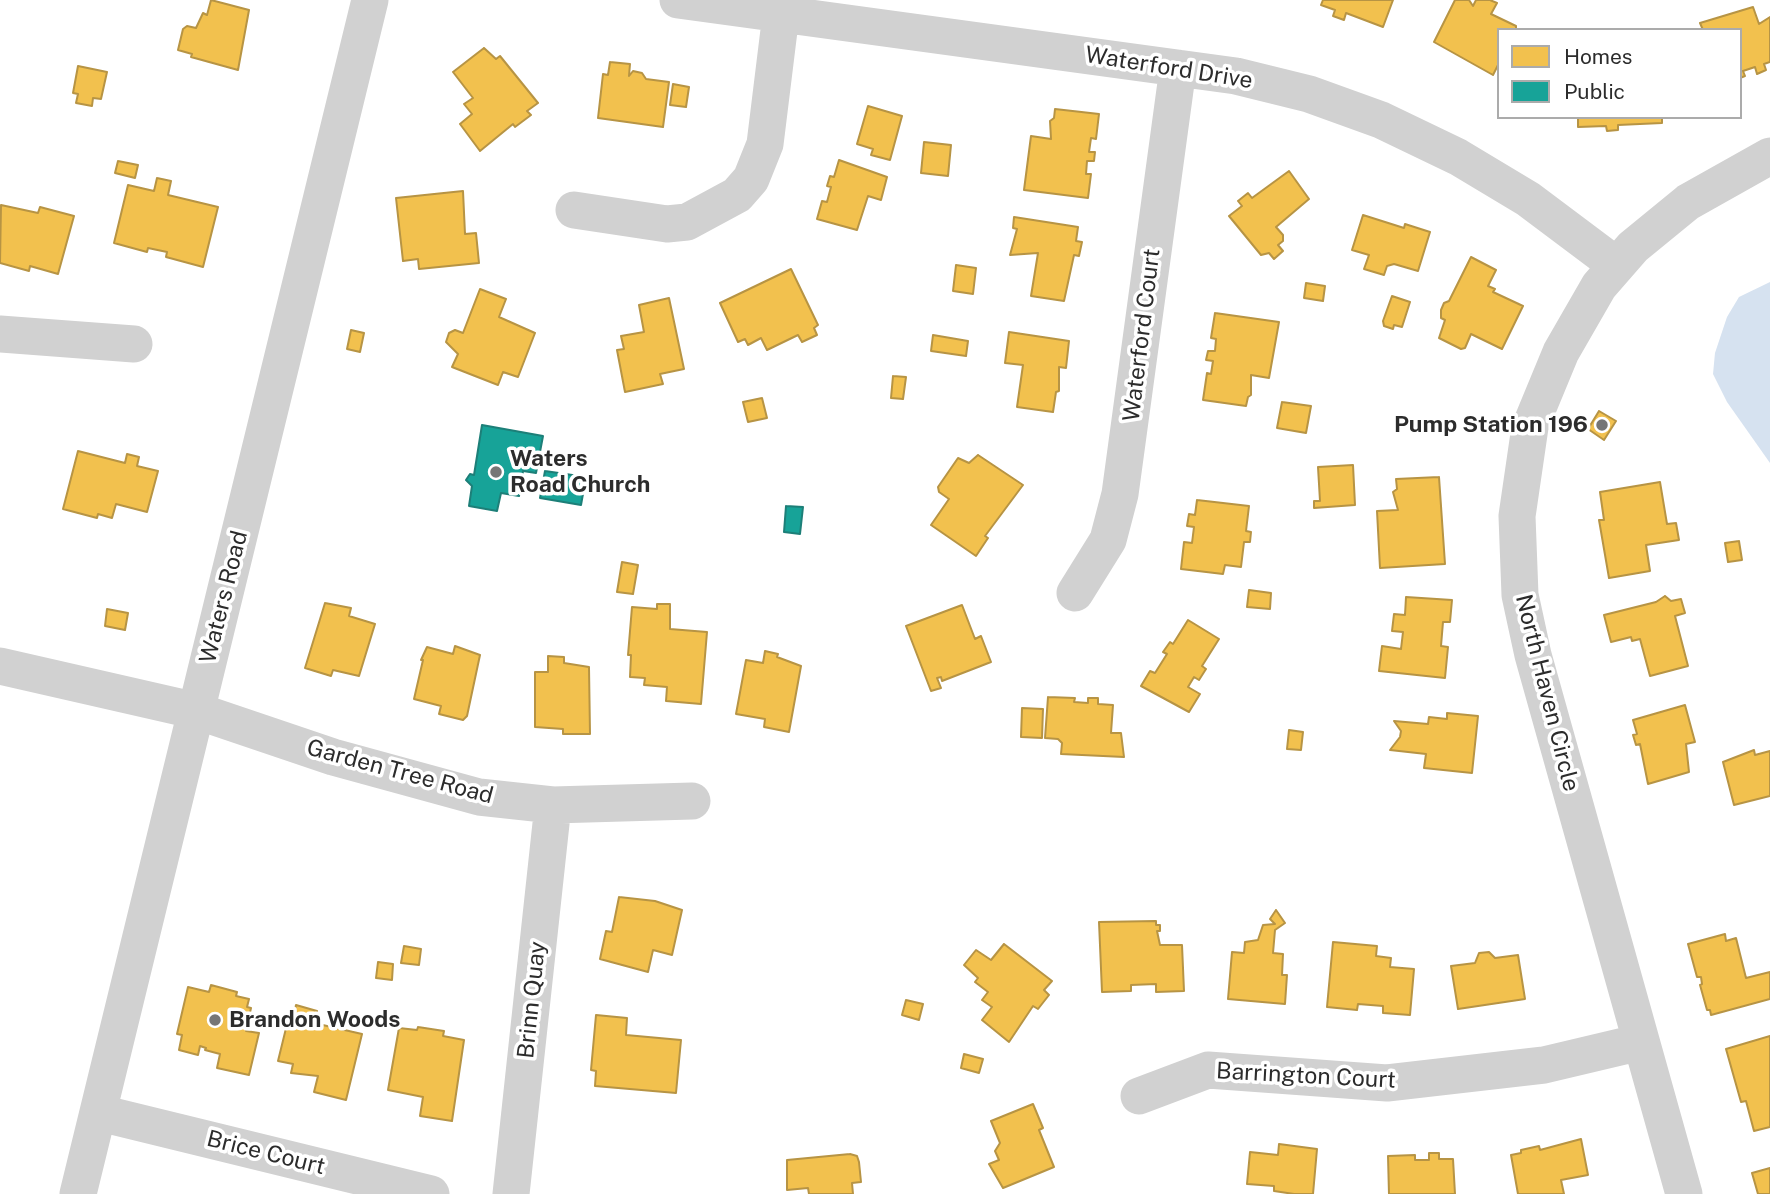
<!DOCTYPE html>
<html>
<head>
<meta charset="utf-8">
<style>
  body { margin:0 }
  #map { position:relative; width:1770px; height:1194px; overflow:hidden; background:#fff; font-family:"Public Sans",sans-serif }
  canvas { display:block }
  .legend { position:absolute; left:1497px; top:28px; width:245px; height:91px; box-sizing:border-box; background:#fff; border:2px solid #ababab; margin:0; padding:9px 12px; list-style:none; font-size:21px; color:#2c2c2c }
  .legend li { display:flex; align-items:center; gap:14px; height:35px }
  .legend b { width:35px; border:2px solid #ababab }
</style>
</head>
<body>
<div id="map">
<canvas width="1770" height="1194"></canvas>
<ul class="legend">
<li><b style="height:19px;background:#f2c14e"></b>Homes</li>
<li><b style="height:19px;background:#17a398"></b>Public</li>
</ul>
</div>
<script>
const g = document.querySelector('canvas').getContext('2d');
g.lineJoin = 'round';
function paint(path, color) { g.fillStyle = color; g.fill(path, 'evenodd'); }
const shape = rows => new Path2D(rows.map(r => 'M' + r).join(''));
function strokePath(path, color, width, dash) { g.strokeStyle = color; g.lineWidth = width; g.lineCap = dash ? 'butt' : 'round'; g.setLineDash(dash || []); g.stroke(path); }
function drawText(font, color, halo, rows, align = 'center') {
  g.font = font + ' "Public Sans",sans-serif'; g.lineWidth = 7; g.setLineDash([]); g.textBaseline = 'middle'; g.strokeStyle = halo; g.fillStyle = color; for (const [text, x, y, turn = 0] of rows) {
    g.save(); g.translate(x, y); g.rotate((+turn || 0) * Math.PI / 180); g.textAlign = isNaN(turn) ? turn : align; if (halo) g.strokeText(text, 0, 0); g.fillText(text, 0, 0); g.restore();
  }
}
paint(shape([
  [1770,282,1770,463,1727,402,1713,374,1715,353,1727,317,1739,297]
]), '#d6e2f0');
const homes = shape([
  [211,0,249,10,238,70,191,57,192,54,178,50,183,29,187,26,196,28,203,13,207,15,211,0],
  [1323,0,1393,0,1383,27,1346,13,1344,20,1333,16,1335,10,1321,5,1323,0],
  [1455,0,1469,0,1473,6,1476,0,1490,0,1497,3,1491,14,1516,26,1516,30,1499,30,1499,63,1493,75,1434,42,1455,0],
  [1753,7,1759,24,1770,17,1770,62,1764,64,1766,70,1757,74,1755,67,1743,71,1745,76,1740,78,1740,30,1703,30,1700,23,1753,7],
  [484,48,496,59,500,56,538,103,527,111,531,115,515,127,513,124,480,151,460,124,472,114,464,104,473,98,453,72,484,48],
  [610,62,630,64,629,76,633,71,642,73,646,79,669,82,663,127,598,118,603,74,608,75,610,62],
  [78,66,107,72,101,99,93,98,92,106,76,103,78,94,73,93,78,66],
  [673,84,689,87,686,107,670,105,673,84],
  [868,106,902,116,890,160,871,155,873,149,857,144,868,106],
  [1055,109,1099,114,1096,139,1091,138,1089,152,1095,152,1094,161,1087,161,1086,174,1091,174,1088,198,1024,190,1031,136,1051,139,1050,121,1054,118,1055,109],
  [1578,117,1662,117,1662,123,1618,125,1618,130,1607,131,1606,126,1578,127,1578,117],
  [924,142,951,145,948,176,921,173,924,142],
  [839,160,887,177,881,200,868,196,857,230,817,219,822,201,827,202,831,187,827,186,830,176,834,177,839,160],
  [118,161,138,165,135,178,115,173,118,161],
  [1289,171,1309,199,1276,227,1283,235,1283,241,1278,245,1283,251,1274,259,1269,253,1261,255,1229,216,1242,206,1238,201,1248,193,1252,198,1289,171],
  [157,178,171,181,168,195,218,207,203,267,166,257,167,252,148,248,147,252,114,243,128,185,154,191,157,178],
  [463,191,465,234,476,233,479,263,419,269,418,259,403,261,396,198,463,191],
  [1,205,38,213,40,207,74,216,58,274,30,266,29,271,0,263,1,205],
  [1363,215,1404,228,1405,224,1430,232,1418,271,1394,264,1387,266,1384,275,1364,269,1369,255,1352,250,1363,215],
  [1014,217,1078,227,1076,241,1082,242,1079,256,1074,255,1064,301,1031,296,1038,253,1010,255,1017,229,1013,228,1014,217],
  [1471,257,1496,270,1488,286,1495,289,1493,292,1523,306,1502,349,1471,334,1465,348,1461,349,1439,338,1445,320,1441,318,1441,310,1444,303,1449,301,1471,257],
  [956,265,976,268,973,294,953,291,956,265],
  [791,269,818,325,814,328,817,335,802,342,798,335,767,350,761,338,748,345,745,339,738,342,720,303,791,269],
  [1306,283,1325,286,1323,301,1304,298,1306,283],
  [480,289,506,299,499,317,535,333,518,377,503,372,498,385,452,367,458,354,446,342,449,333,455,330,463,333,480,289],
  [1392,296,1410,302,1402,327,1394,325,1393,329,1384,326,1383,321,1392,296],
  [669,298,684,369,660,374,663,384,625,392,617,350,624,349,621,336,644,332,639,305,669,298],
  [1215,313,1279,322,1269,378,1251,375,1251,395,1248,397,1246,406,1203,400,1207,373,1211,374,1213,361,1206,360,1208,351,1215,351,1216,339,1211,338,1215,313],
  [351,330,364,333,360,352,347,349,351,330],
  [1009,332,1069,341,1066,368,1059,367,1059,391,1056,392,1053,412,1017,407,1023,365,1005,363,1009,332],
  [933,335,968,341,966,356,931,351,933,335],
  [893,376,906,377,903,399,891,398,893,376],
  [762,398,767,418,748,422,743,402,762,398],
  [1282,402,1311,406,1306,433,1277,428,1282,402],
  [1599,411,1616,421,1604,440,1588,429,1599,411],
  [78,451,125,463,127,454,139,457,137,466,158,471,147,512,116,504,112,518,98,514,97,518,63,509,78,451],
  [978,455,1023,485,985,536,988,538,976,556,931,525,949,499,939,492,938,487,958,458,969,463,978,455],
  [1353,465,1355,505,1314,508,1314,501,1320,501,1318,467,1353,465],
  [1439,477,1445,564,1380,568,1377,511,1398,510,1393,492,1397,489,1396,479,1439,477],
  [1660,482,1667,524,1676,523,1679,540,1646,545,1650,571,1609,578,1599,520,1604,520,1600,492,1660,482],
  [1197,500,1249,506,1246,531,1251,532,1250,542,1244,542,1241,567,1225,565,1223,574,1181,569,1184,542,1192,543,1194,527,1187,526,1189,514,1195,515,1197,500],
  [1739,541,1742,560,1728,562,1725,543,1739,541],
  [622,562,638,565,633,594,617,592,622,562],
  [1249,590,1271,593,1270,609,1247,607,1249,590],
  [1665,596,1671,601,1681,599,1685,613,1675,616,1688,666,1650,676,1640,639,1632,641,1631,637,1611,642,1604,615,1656,602,1665,596],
  [1406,597,1452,600,1450,622,1443,622,1441,646,1448,647,1445,678,1379,671,1382,646,1401,649,1403,632,1392,631,1394,614,1405,615,1406,597],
  [325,603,351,608,349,616,375,624,359,676,333,670,331,676,305,668,325,603],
  [657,604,670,604,670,629,707,632,701,704,666,701,667,687,644,685,645,678,630,677,631,655,628,655,632,607,657,609,657,604],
  [962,605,975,639,981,636,991,662,942,681,941,677,937,678,941,688,931,691,906,626,962,605],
  [107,609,128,613,125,630,105,626,107,609],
  [1188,620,1219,639,1202,666,1206,669,1199,680,1194,677,1188,687,1200,694,1189,712,1141,686,1150,671,1155,673,1167,654,1163,652,1170,642,1173,644,1188,620],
  [455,646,480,655,467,716,463,720,439,714,441,706,414,699,423,660,421,660,427,647,453,654,455,646],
  [765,651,778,654,777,657,801,666,789,732,764,727,765,719,736,714,746,660,763,663,765,651],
  [548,656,564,657,564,663,589,667,590,734,563,734,563,729,535,727,535,672,548,672,548,656],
  [1048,697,1075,698,1074,702,1088,703,1088,698,1098,698,1098,704,1113,705,1111,733,1121,733,1124,757,1061,754,1062,743,1058,739,1045,738,1048,697],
  [1685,705,1695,742,1686,744,1689,772,1648,784,1640,744,1636,745,1633,735,1637,734,1633,720,1685,705],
  [1022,708,1043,709,1042,738,1021,737,1022,708],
  [1447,713,1478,716,1472,773,1424,768,1426,754,1390,750,1400,737,1401,731,1394,721,1428,724,1429,717,1447,719,1447,713],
  [1289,730,1303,732,1301,750,1287,749,1289,730],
  [1754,750,1755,755,1770,751,1770,796,1734,805,1723,762,1754,750],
  [619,897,655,901,682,910,672,955,653,950,648,972,600,959,606,931,612,932,619,897],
  [1276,910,1285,923,1275,930,1273,953,1283,954,1282,975,1287,975,1285,1004,1228,999,1232,952,1244,953,1245,942,1258,940,1263,925,1275,924,1270,919,1276,910],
  [1156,921,1156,925,1160,925,1160,931,1157,931,1160,945,1182,945,1184,991,1156,992,1156,984,1131,985,1131,991,1102,992,1099,922,1156,921],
  [1725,934,1726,941,1736,938,1746,978,1770,972,1770,999,1711,1015,1710,1010,1707,1010,1700,985,1702,984,1701,977,1697,977,1688,944,1725,934],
  [1333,942,1377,946,1376,956,1391,958,1390,967,1414,969,1410,1015,1383,1013,1383,1006,1358,1004,1357,1010,1327,1007,1333,942],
  [1004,944,1052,981,1044,990,1049,995,1038,1009,1033,1006,1009,1042,982,1020,992,1007,982,1000,988,992,975,982,978,978,964,965,976,950,991,960,1004,944],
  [404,946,421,949,419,965,401,963,404,946],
  [1489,952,1495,958,1518,955,1525,999,1458,1009,1451,966,1475,963,1479,953,1489,952],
  [378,962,393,964,392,980,376,978,378,962],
  [211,985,237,992,236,996,249,999,247,1007,251,1008,246,1031,259,1033,249,1075,217,1068,220,1054,205,1050,206,1048,200,1046,198,1055,179,1050,182,1035,177,1034,188,987,209,992,211,985],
  [906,1000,923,1004,919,1020,902,1015,906,1000],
  [296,1005,317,1011,314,1023,362,1034,346,1100,314,1092,318,1076,291,1073,293,1064,278,1061,289,1016,293,1017,296,1005],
  [596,1015,627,1018,626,1035,681,1040,676,1093,595,1086,596,1071,591,1070,596,1015],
  [418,1027,444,1031,443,1036,464,1040,452,1121,420,1116,423,1097,388,1090,399,1028,417,1030,418,1027],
  [1770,1036,1770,1127,1754,1131,1746,1101,1741,1102,1726,1049,1770,1036],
  [964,1054,983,1059,979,1073,961,1068,964,1054],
  [1033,1104,1043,1128,1039,1130,1054,1167,1003,1188,989,1164,999,1160,995,1151,1000,1143,991,1121,1033,1104],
  [1581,1139,1588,1175,1561,1180,1564,1194,1518,1194,1511,1155,1521,1153,1521,1150,1539,1146,1540,1150,1581,1139],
  [1279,1144,1317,1149,1313,1194,1294,1194,1274,1191,1274,1186,1247,1184,1250,1152,1278,1155,1279,1144],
  [1429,1153,1439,1153,1439,1159,1453,1159,1455,1194,1389,1194,1388,1156,1415,1155,1415,1160,1429,1160,1429,1153],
  [850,1154,857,1156,859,1162,861,1182,852,1183,853,1194,809,1194,808,1188,787,1190,787,1160,850,1154],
  [1770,1168,1770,1194,1758,1194,1752,1173,1770,1168]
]);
paint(homes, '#f2c14e');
strokePath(homes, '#b79444', 2);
const public = shape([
  [482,425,543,436,536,473,523,471,519,496,501,493,497,511,469,506,472,486,466,480,470,474,474,475,482,425],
  [545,471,586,477,581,505,540,498,545,471],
  [786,506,803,507,800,534,784,532,786,506]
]);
paint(public, '#17a398');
strokePath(public, '#1d7f78', 2);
strokePath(shape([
  [678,0,1236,76,1309,94,1381,120,1458,157,1528,199,1616,265],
  [574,210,667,224,687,222,737,195,751,179,765,144,781,14],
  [0,334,134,344],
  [1075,593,1108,540,1120,494,1178,68],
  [0,666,197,711,333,757,479,797,553,805,692,801],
  [1139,1096,1208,1070,1387,1083,1544,1065,1641,1042],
  [100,1113,431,1194],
  [78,1194,370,0],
  [511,1194,553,805],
  [1684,1194,1533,655,1520,595,1517,516,1530,427,1561,352,1599,286,1633,247,1688,202,1770,156]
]), '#d1d1d1', 37);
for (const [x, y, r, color] of [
  [1602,425,7,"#767676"],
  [496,472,7,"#767676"],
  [215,1020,7,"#767676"]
]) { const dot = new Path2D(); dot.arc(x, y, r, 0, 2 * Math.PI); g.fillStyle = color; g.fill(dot); strokePath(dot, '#fff', 2.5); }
drawText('23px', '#2c2c2c', '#fff', [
  ["Waterford Drive",1169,68,9],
  ["Waterford Court",1142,335,-83],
  ["Waters Road",224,597,-76],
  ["North Haven Circle",1547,693,76],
  ["Garden Tree Road",400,772,15],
  ["Brinn Quay",532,1000,-84],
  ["Barrington Court",1306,1076,3],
  ["Brice Court",266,1153,14]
]);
drawText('bold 23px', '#2c2c2c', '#fff', [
  ["Pump Station 196",1588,425,"right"],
  ["Waters",510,459],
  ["Road Church",510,485],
  ["Brandon Woods",229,1020]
], 'left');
</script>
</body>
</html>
